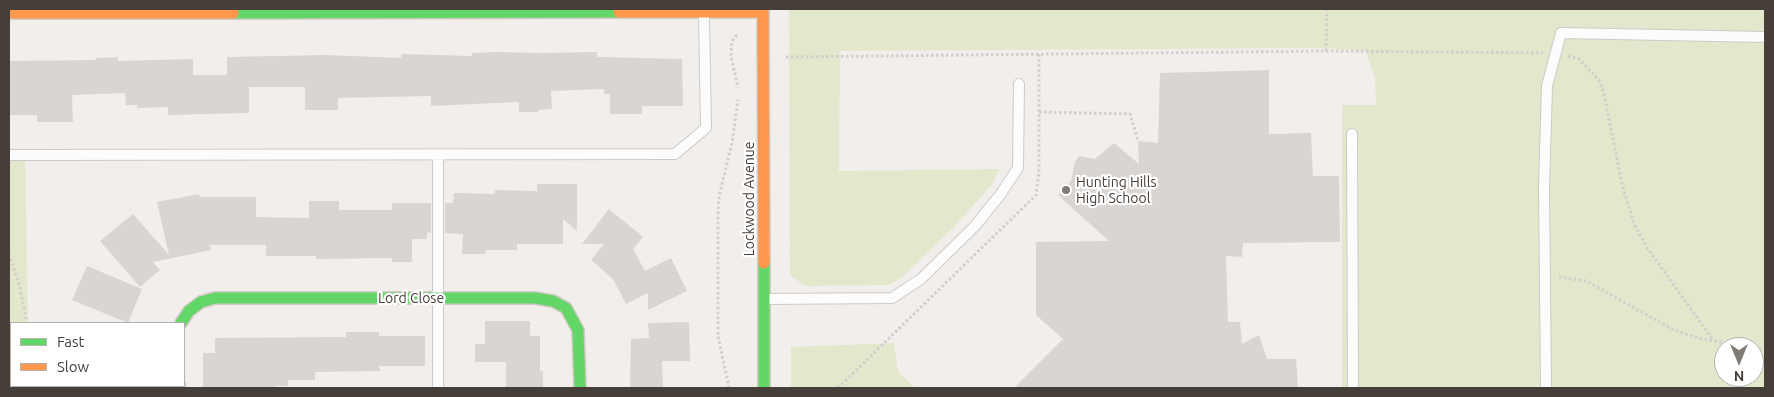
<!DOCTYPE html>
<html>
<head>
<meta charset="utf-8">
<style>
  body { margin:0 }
  #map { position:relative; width:1774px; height:397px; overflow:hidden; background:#f1eeeb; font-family:Ubuntu,sans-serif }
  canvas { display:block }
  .frame { position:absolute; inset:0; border:10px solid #463e38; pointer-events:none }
  .legend { position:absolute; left:10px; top:322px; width:175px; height:65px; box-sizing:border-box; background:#fff; border:1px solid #b5b2af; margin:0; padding:6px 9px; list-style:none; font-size:15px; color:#463e38 }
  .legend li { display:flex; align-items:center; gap:10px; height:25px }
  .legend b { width:25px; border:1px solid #b5b2af }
  .north { position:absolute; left:1714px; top:337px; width:50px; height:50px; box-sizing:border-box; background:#fff; border:1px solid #b5b2af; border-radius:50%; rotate:180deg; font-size:14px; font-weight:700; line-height:20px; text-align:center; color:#463e38 }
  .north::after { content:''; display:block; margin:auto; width:18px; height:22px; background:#827c77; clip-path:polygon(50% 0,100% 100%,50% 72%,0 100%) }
</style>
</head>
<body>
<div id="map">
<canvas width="1774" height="397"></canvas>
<div class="frame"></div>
<ul class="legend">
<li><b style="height:6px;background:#63d668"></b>Fast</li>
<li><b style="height:6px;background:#ff974d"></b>Slow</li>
</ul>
<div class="north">N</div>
</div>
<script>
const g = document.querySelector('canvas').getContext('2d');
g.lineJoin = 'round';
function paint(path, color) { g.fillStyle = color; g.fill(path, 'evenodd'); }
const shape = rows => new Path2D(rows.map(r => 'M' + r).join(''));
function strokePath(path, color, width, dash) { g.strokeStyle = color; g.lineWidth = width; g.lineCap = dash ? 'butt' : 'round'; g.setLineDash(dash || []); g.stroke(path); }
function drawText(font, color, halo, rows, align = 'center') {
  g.font = font + ' Ubuntu,sans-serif'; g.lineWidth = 4.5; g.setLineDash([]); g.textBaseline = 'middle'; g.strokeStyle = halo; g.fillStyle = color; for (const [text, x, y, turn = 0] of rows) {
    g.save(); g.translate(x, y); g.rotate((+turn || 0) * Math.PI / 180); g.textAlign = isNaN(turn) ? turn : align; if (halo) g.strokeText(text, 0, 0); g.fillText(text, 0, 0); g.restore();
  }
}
paint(shape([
  [789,9,1765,9,1765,388,1342,388,1342,105,1376,105,1375,79,1366,51,1321,48,840,51,839,171,999,169,993,183,955,226,901,278,888,285,805,286,790,275],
  [1724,347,1754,347,1754,377,1724,377],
  [9,157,25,157,28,323,11,323,11,386,29,386,29,388,9,388],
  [894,343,898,372,915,388,791,388,791,347]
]), '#e3e8cd');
paint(shape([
  [496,52,539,53,597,52,597,57,682,59,683,106,642,106,642,114,610,114,610,94,604,94,604,89,551,91,552,109,538,110,538,112,519,112,519,102,431,106,431,96,338,98,338,110,305,110,305,87,249,87,249,113,168,115,168,107,137,108,137,105,126,105,125,93,72,95,73,122,37,122,37,115,9,115,9,61,96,60,96,58,118,57,118,61,193,59,193,75,227,75,227,57,325,55,401,58,401,54,472,56,472,53],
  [1269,70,1269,134,1311,133,1313,176,1339,176,1340,242,1243,243,1242,257,1226,256,1228,322,1240,322,1242,344,1259,335,1267,359,1296,359,1298,388,1014,388,1063,339,1036,315,1036,242,1109,241,1058,195,1071,181,1075,162,1079,156,1095,159,1114,143,1139,164,1138,141,1158,143,1160,73],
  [537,184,577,184,577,231,563,219,563,244,517,244,517,250,486,250,485,254,462,254,463,234,445,233,445,203,453,203,454,193,495,194,495,190,537,191],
  [199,194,200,197,256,197,256,217,309,218,309,201,339,201,339,210,392,210,392,203,431,203,431,233,427,232,427,239,412,239,412,262,392,262,392,258,316,259,316,256,266,256,266,245,210,245,211,250,153,262,160,270,140,287,100,241,133,214,169,255,157,202],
  [609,209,643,237,633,249,645,271,671,258,687,291,648,310,648,293,626,304,613,279,591,260,604,244,582,244],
  [87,266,142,289,128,323,72,300],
  [485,321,530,321,530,336,540,336,540,371,543,371,543,388,506,388,506,362,475,362,475,344,485,344],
  [689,322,690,361,662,361,663,388,630,388,631,339,649,338,648,323],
  [346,332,379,332,379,336,425,336,425,366,379,366,380,371,315,372,315,380,288,380,288,386,275,386,275,388,203,388,203,353,215,353,215,338,346,337]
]), '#d9d5d3');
const lane = shape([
  [1352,134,1353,388],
  [9,155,675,154,706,128,704,14],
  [765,299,892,298,921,279,975,226,1000,195,1018,168,1019,84],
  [438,388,438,155],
  [1546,388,1544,187,1547,86,1561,33,1765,37]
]);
const street = shape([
  [176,386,176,388]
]);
const fast = shape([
  [233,13,619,12],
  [764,263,764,388],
  [181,323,189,311,201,302,215,298,535,298,553,301,566,308,578,330,580,388]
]);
const slow = shape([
  [763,9,764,263],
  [619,12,763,12],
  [9,13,233,13]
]);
strokePath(lane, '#cdcac7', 12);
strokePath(street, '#cdcac7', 21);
strokePath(fast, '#d1cbc4', 14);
strokePath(slow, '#d1cbc4', 14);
strokePath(shape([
  [737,35,732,41,731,56,738,88],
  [1326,51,1327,9],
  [1568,56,1579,59,1599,80,1604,94,1622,184,1634,224,1646,246,1713,340],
  [786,57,1326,51,1543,53],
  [1039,112,1130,114,1138,141],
  [9,254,19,284,27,323],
  [1559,277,1586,281,1674,330,1698,338,1748,347],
  [1754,348,1765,350],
  [30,386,30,388],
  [729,388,718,336,718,213,719,196,732,143,738,100],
  [838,388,1036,195,1039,172,1039,54]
]), '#d1cecb', 3, [2.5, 2.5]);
strokePath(lane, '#fdfcfc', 10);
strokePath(street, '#fdfcfc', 19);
strokePath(fast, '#63d668', 11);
strokePath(slow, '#ff974d', 11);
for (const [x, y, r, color] of [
  [1066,190,5,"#827c77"]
]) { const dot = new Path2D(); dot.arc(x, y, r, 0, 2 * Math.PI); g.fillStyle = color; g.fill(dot); strokePath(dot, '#fff', 2); }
drawText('14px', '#463e38', '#fff', [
  ["Hunting Hills",1076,182],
  ["High School",1076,198]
], 'left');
drawText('14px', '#463e38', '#fff', [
  ["Lockwood Avenue",749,199,-90],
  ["Lord Close",411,298]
]);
</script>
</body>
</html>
